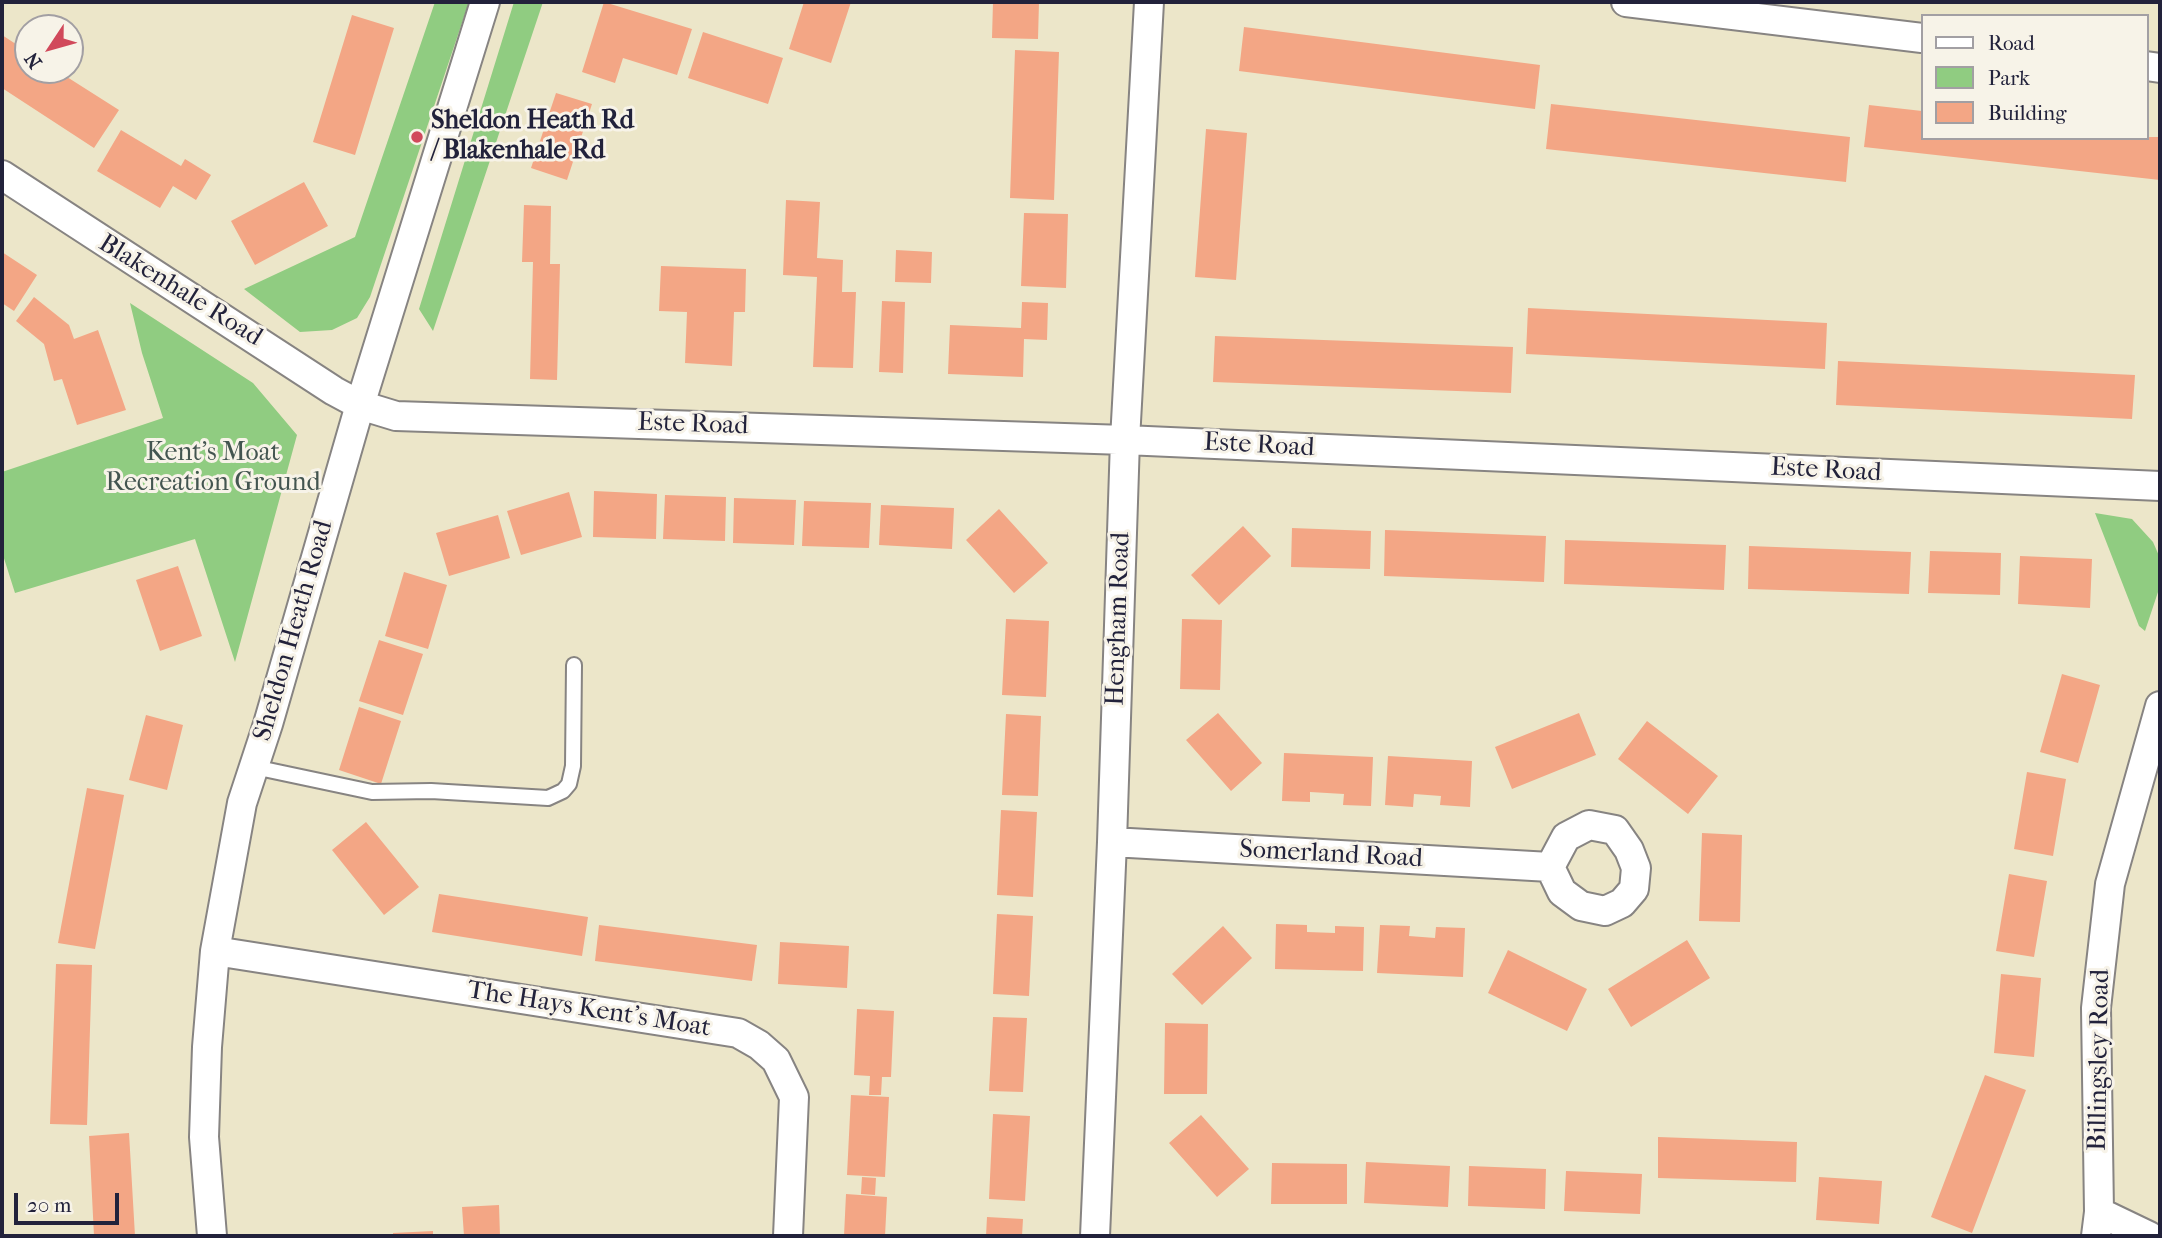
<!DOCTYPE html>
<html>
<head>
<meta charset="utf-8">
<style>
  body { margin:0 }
  #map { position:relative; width:2162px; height:1238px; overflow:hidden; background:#ece6c9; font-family:"IM FELL French Canon",serif }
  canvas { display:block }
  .frame { position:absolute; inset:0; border:4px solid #22223b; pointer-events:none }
  .legend { position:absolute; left:1921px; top:14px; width:228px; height:126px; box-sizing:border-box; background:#f7f3e8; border:2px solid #a29fa3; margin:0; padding:9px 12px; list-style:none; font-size:21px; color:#22223b }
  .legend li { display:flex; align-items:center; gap:14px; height:35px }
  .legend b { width:35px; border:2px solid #a29fa3 }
  .north { position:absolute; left:14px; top:14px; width:70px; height:70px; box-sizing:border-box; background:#f7f3e8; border:2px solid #a29fa3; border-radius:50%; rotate:234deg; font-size:19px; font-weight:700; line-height:28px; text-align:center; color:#22223b }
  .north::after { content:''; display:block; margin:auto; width:24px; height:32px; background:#d1495b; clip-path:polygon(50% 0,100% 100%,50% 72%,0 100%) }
  .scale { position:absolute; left:14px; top:1193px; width:105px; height:32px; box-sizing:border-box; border:4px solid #22223b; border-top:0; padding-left:9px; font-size:21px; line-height:24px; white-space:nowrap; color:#22223b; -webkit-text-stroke:5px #f7f3e8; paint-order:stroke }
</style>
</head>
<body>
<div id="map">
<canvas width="2162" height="1238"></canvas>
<div class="frame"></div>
<ul class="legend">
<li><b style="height:9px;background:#fff"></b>Road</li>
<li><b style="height:19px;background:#90cc81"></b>Park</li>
<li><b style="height:19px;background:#f3a685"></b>Building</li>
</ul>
<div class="north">N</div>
<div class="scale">20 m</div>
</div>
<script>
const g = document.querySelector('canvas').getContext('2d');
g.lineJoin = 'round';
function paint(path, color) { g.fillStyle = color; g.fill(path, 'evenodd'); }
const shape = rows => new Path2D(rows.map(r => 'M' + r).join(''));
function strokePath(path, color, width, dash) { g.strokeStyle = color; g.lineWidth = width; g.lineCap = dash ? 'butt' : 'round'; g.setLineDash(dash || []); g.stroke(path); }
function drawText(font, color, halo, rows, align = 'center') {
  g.font = font + ' "IM FELL French Canon",serif'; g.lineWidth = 6; g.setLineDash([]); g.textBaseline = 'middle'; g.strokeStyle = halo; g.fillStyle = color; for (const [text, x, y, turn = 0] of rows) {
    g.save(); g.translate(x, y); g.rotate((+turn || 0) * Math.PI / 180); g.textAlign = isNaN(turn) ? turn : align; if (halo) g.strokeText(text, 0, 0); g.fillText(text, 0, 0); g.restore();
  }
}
paint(shape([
  [435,2,469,2,370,297,357,318,332,330,300,332,244,289,355,237],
  [514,2,543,2,433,331,419,309],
  [130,303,253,383,297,435,235,662,195,539,15,593,2,552,2,472,163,418,142,353],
  [2095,513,2132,519,2153,542,2160,558,2160,586,2145,631,2139,626]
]), '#90cc81');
paint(shape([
  [604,2,692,29,677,75,623,58,615,83,582,72],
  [804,2,851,2,831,63,789,49],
  [993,2,1039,2,1038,39,992,38],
  [352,15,394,28,355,155,313,142],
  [1244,27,1540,65,1535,109,1239,71],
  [703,32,783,58,768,104,688,78],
  [2,35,28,52,28,70,56,70,119,110,94,148,2,88],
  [1015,50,1059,52,1054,200,1010,198],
  [556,93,592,104,567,180,531,168],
  [1551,104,1850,137,1846,182,1546,149],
  [1869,105,1922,111,1922,138,2160,137,2160,180,1864,147],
  [1206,129,1247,133,1236,280,1195,277],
  [121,130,181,166,185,159,211,175,196,200,173,186,160,208,97,171],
  [304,182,328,226,255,265,231,221],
  [786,200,820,202,817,258,843,260,842,292,856,292,853,368,813,367,817,277,783,275],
  [524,205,551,206,550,264,560,264,557,380,530,379,533,262,522,262],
  [1024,213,1068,214,1066,288,1021,286],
  [896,250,932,252,931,283,895,282],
  [2,252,37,275,14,311,2,303],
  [661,266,746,269,745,312,734,312,732,366,685,363,687,312,659,311],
  [34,297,69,325,74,339,98,330,126,410,77,425,62,379,54,381,44,344,16,321],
  [882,301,905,302,903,373,879,372],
  [1022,302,1048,303,1047,340,1024,339,1023,377,948,374,950,325,1021,328],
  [1528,308,1827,323,1825,369,1526,354],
  [1215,336,1513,347,1511,393,1213,382],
  [1838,361,2135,375,2132,419,1836,405],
  [594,491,657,494,656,539,593,537],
  [569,492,582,537,521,555,507,511],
  [665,495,726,497,725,541,663,539],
  [734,498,796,500,794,545,733,543],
  [804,501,871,503,869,548,802,546],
  [881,505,954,508,952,549,879,545],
  [999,509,1048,563,1014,593,966,540],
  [498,515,510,558,449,576,436,533],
  [1243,526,1271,556,1219,605,1191,575],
  [1292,528,1371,531,1370,569,1291,567],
  [1385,530,1546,536,1544,582,1384,576],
  [1565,540,1726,545,1724,590,1564,584],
  [1749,546,1911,552,1909,594,1748,589],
  [1930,551,2001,553,2000,595,1928,593],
  [2020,556,2092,559,2090,608,2018,604],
  [178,566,202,636,160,651,136,580],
  [404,572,447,585,428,649,385,636],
  [1006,619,1049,621,1046,697,1002,695],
  [1182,619,1222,620,1220,690,1180,689],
  [379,640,423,654,403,715,359,701],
  [2062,674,2100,685,2078,763,2040,752],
  [359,707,401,721,381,784,339,770],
  [1218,713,1262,763,1231,791,1186,740],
  [1579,713,1596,755,1512,789,1495,747],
  [1006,714,1041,716,1038,796,1002,795],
  [146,715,183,725,167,790,129,780],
  [1647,721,1718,776,1688,814,1618,759],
  [1284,753,1373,757,1371,806,1343,805,1344,794,1310,792,1310,802,1282,801],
  [1388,756,1472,761,1470,807,1440,805,1441,796,1414,794,1413,807,1385,805],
  [2027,772,2066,779,2053,856,2014,849],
  [87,788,124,795,95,949,58,943],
  [1001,810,1037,812,1033,897,997,895],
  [366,822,419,887,384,915,332,850],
  [1702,833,1742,835,1740,922,1699,921],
  [2009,874,2047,881,2034,957,1996,951],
  [439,894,588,917,582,956,432,932],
  [997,914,1033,916,1029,996,993,994],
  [1276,924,1307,925,1307,932,1335,933,1335,926,1364,927,1363,971,1275,969],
  [599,925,757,945,752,981,595,961],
  [1380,925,1410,926,1409,936,1435,938,1436,927,1465,928,1463,977,1377,973],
  [1223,926,1252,958,1202,1005,1172,974],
  [1687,940,1710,978,1631,1027,1608,989],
  [780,942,849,946,847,988,778,984],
  [1508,950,1587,989,1567,1031,1488,993],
  [56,964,92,965,87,1125,50,1124],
  [2001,974,2041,978,2034,1057,1994,1053],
  [857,1009,894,1011,891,1077,882,1077,881,1095,869,1095,870,1076,854,1075],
  [993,1017,1027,1018,1023,1092,989,1091],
  [1165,1023,1208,1024,1207,1094,1164,1094],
  [1985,1075,2026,1090,1972,1233,1931,1217],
  [851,1095,889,1097,885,1177,847,1175],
  [993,1114,1030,1116,1025,1201,989,1199],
  [1201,1115,1249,1169,1217,1197,1169,1143],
  [129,1133,135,1236,94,1236,89,1136],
  [1658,1137,1797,1142,1796,1182,1658,1178],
  [1366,1162,1450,1166,1448,1207,1364,1203],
  [1272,1163,1347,1164,1347,1204,1271,1204],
  [1469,1166,1546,1169,1545,1209,1468,1206],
  [1566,1171,1642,1174,1640,1214,1564,1211],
  [862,1177,876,1178,875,1195,861,1194],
  [1819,1177,1882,1181,1879,1224,1816,1220],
  [846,1194,887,1197,885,1236,844,1236],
  [499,1205,500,1236,464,1236,462,1207],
  [987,1217,1023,1219,1022,1236,986,1236],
  [433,1231,433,1236,393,1236,393,1233]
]), '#f3a685');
const lane = shape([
  [254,767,372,792,431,791,548,798,563,791,569,784,573,766,574,665]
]);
const street = shape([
  [1626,2,1922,38],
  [2146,66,2160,68],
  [2,175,334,391,360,405,396,416,1125,440,2160,486],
  [1112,842,1550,867,1562,892,1581,906,1605,911,1622,903,1634,889,1636,868,1629,850,1615,830,1589,825,1566,837,1550,867],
  [215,951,738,1033,759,1045,776,1060,794,1097,788,1236],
  [2099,1212,2149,1236],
  [212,1236,204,1137,207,1047,215,951,242,803,268,724,360,405,485,2],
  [1095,1236,1112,842,1125,440,1149,2],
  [2096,1236,2099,1212,2096,1008,2110,884,2160,706]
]);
strokePath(lane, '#878482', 18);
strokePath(street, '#878482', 32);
strokePath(lane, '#fff', 14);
strokePath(street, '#fff', 28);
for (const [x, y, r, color] of [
  [417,137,7,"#d1495b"]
]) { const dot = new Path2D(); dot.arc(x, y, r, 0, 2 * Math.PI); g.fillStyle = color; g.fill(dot); strokePath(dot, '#f7f3e8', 2.5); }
drawText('bold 26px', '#22223b', '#f7f3e8', [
  ["Sheldon Heath Rd",431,122],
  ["/ Blakenhale Rd",431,152]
], 'left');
drawText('26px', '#22223b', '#f7f3e8', [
  ["Blakenhale Road",180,291,32],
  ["Este Road",693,425,2],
  ["Este Road",1259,446,3],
  ["Este Road",1826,471,3],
  ["Hengham Road",1119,619,-88],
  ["Sheldon Heath Road",294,631,-74],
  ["Somerland Road",1331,855,3],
  ["The Hays Kent's Moat",589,1010,9],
  ["Billingsley Road",2100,1060,-89]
]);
drawText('26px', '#435550', '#f7f3e8', [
  ["Kent's Moat",213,454],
  ["Recreation Ground",213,484]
]);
</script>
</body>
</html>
